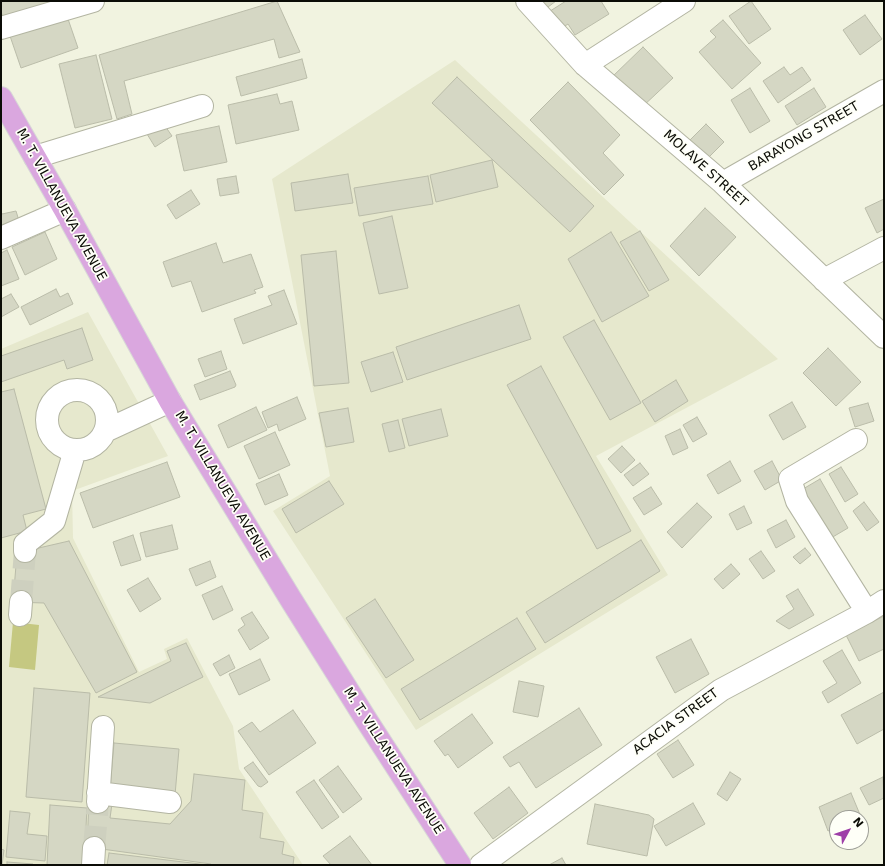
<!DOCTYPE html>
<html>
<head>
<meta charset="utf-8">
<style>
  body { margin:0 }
  #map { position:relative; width:885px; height:866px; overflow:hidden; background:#f1f3e0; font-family:"DejaVu Sans",sans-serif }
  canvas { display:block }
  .frame { position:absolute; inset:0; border:2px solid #0b0c06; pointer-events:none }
  .north { position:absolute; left:829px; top:810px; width:40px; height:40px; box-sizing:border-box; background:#fefff7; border:1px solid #9d9e97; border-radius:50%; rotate:50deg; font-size:11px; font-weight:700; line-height:16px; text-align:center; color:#0b0c06 }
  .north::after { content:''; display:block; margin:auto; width:14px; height:18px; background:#9e3fa8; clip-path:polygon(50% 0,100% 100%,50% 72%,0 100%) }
</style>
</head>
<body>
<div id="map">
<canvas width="885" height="866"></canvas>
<div class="frame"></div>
<div class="north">N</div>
</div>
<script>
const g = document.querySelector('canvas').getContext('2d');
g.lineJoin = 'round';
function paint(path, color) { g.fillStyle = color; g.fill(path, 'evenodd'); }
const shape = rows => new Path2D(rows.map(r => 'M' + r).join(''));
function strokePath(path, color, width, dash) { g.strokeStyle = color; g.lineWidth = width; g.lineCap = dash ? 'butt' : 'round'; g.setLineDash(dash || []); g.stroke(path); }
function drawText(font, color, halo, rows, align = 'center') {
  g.font = font + ' "DejaVu Sans",sans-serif'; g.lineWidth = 3.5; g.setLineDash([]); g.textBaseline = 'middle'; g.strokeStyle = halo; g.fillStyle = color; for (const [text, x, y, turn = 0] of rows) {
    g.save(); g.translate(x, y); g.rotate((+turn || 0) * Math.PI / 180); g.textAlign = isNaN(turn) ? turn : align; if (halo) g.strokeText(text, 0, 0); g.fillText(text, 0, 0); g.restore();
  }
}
paint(shape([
  [455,60,778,359,596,456,668,575,416,730,273,511,330,476,272,179],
  [88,312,168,456,72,491,73,538,139,672,167,659,164,649,187,638,233,726,239,769,303,865,1,865,1,349]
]), '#e6e8cd');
paint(shape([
  [13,622,39,625,35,670,9,667]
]), '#c5c881');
const building = shape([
  [1,1,55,1,3,19,1,11,1,1],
  [277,1,300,52,279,58,274,39,124,81,132,114,117,119,99,55,277,1],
  [536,1,556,1,544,10,536,1],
  [566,1,601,1,609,14,575,35,568,24,559,30,547,13,566,1],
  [751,1,771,29,749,44,729,16,751,1],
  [865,15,882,39,860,55,843,30,865,15],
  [67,16,78,48,21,68,10,36,67,16],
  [723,20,761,63,732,89,699,52,716,37,710,31,723,20],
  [643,47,673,78,641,108,612,77,643,47],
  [96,55,112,119,75,128,59,64,96,55],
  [302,59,307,78,241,96,236,77,302,59],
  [784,67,790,75,802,67,811,80,778,103,763,81,784,67],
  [457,77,594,206,570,232,432,103,457,77],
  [568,82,620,135,603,153,624,175,604,195,530,120,568,82],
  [750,88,770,121,750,133,731,100,750,88],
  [814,88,826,107,797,125,785,106,814,88],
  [277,94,280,104,292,101,299,130,236,144,228,105,277,94],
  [163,123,172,136,155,147,147,134,163,123],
  [706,124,724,142,706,160,688,142,706,124],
  [219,126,227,162,184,171,176,135,219,126],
  [492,160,498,187,436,202,430,175,492,160],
  [348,174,353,203,295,211,291,183,348,174],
  [236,176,239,193,220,196,217,179,236,176],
  [428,176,433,204,359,216,354,188,428,176],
  [191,190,200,204,176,219,167,205,191,190],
  [884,199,884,229,877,233,865,208,884,199],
  [705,208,736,237,699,276,670,246,705,208],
  [1,211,2,214,16,211,20,224,1,230,1,211],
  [392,216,408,288,379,294,363,223,392,216],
  [640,231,669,280,649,291,620,242,640,231],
  [45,232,57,259,25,275,12,247,45,232],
  [611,232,649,296,602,322,568,259,611,232],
  [216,243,223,263,251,254,263,287,254,290,256,293,202,312,191,281,172,287,163,262,216,243],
  [7,250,19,279,1,286,1,253,7,250],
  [336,251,349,383,314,386,301,255,336,251],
  [56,289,60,297,68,293,73,304,30,325,21,307,56,289],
  [284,290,297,324,243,344,234,319,272,305,268,296,284,290],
  [11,294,19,307,1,317,1,299,11,294],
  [519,305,531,339,407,380,396,347,519,305],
  [594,320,641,403,610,420,563,337,594,320],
  [82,328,93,360,67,369,64,360,1,382,1,356,82,328],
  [828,348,861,382,836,406,803,373,828,348],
  [221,351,227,369,205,377,198,359,221,351],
  [393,352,403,382,371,392,361,362,393,352],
  [541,366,631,531,597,549,507,385,541,366],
  [230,371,236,385,235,387,200,400,194,385,230,371],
  [676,380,688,401,655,422,642,401,676,380],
  [14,389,46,509,23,515,27,531,1,538,1,392,14,389],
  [297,397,306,419,279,431,277,424,268,428,262,412,297,397],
  [792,402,806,427,783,440,769,415,792,402],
  [868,403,874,421,855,427,849,408,868,403],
  [256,407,267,430,228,448,218,425,256,407],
  [348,408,354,442,326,447,319,413,348,408],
  [441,409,448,436,409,446,402,419,441,409],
  [697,417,707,434,693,442,683,425,697,417],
  [398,420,405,448,389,452,382,424,398,420],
  [680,429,688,448,673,455,665,436,680,429],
  [275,432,290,465,259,479,244,446,275,432],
  [622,446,635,460,621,473,608,459,622,446],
  [730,461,741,481,718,494,707,475,730,461],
  [772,461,782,480,765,490,754,471,772,461],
  [167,462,180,497,93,528,80,493,167,462],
  [640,463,649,474,633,486,624,475,640,463],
  [841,467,858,494,845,502,829,474,841,467],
  [279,474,288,495,265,505,256,484,279,474],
  [820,479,848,528,831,538,803,489,820,479],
  [329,481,344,504,296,533,282,509,329,481],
  [651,487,662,504,644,515,633,498,651,487],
  [864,502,879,522,867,531,853,511,864,502],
  [697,503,712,517,682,548,667,532,697,503],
  [744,506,752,523,737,530,729,514,744,506],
  [786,520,795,537,776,548,767,530,786,520],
  [172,525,178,549,146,557,140,533,172,525],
  [133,535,141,560,121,566,113,542,133,535],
  [641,540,660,571,545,643,526,612,641,540],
  [69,541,137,672,96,693,44,603,13,602,17,553,69,541],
  [805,548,811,555,800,564,793,557,805,548],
  [761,551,775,571,763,579,749,559,761,551],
  [210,561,216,577,196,586,189,569,210,561],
  [731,564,740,574,723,589,714,579,731,564],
  [148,578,161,599,140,612,127,590,148,578],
  [222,586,233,610,213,620,202,595,222,586],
  [798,589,814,615,789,629,776,621,794,609,786,596,798,589],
  [375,599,414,660,386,678,346,618,375,599],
  [252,612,269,638,250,650,238,630,245,625,241,618,252,612],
  [884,616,884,649,859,661,846,635,884,616],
  [517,618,536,649,420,720,401,689,517,618],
  [691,639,709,674,675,693,656,657,691,639],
  [186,643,203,677,150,703,98,697,171,661,167,651,186,643],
  [842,650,861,683,828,703,822,692,837,683,823,661,842,650],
  [229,655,235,668,220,676,213,664,229,655],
  [260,659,270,680,239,695,229,674,260,659],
  [519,681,544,686,538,717,513,712,519,681],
  [34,688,90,693,82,802,26,797,34,688],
  [884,692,884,729,857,744,841,715,884,692],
  [579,708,602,745,536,788,519,762,510,767,503,757,579,708],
  [293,710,316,743,269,775,238,731,252,722,260,732,293,710],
  [472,714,493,743,458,768,448,754,445,756,434,741,472,714],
  [678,740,694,765,673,778,657,754,678,740],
  [114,743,179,749,175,795,110,789,114,743],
  [253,762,268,782,261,787,258,786,244,768,253,762],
  [338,766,362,799,343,813,319,780,338,766],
  [730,772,741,779,727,801,717,794,730,772],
  [194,774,245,780,242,810,263,813,260,838,284,842,282,854,294,857,293,865,211,865,211,864,87,847,89,801,112,804,110,818,170,824,191,801,194,774],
  [883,777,884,798,869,805,860,788,883,777],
  [314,780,339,817,322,829,296,792,314,780],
  [509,787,528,813,493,839,474,813,509,787],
  [851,793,861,817,858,818,837,818,837,827,828,831,819,807,851,793],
  [693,803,705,824,666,846,654,826,693,803],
  [595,804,649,815,654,819,647,856,587,844,595,804],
  [50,805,87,808,84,865,47,865,50,805],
  [10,811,30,813,27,834,47,836,45,861,6,857,10,811],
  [350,836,372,865,331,865,323,856,350,836],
  [1,849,4,850,2,865,1,865,1,849],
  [109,853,208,865,107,865,109,853],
  [562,858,566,865,549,865,562,858],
  [7,862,33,864,33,865,7,865,7,862]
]);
paint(building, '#d5d7c4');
strokePath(building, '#babca9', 1);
strokePath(shape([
  [21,602,25,551],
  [94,848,98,802]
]), '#ced0bf', 22, [22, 11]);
const minor = shape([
  [527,1,585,65,723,183,884,337],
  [1,28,93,1],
  [585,65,684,1],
  [35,157,202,106],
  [723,183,884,91],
  [1,238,65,210],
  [824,280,884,248],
  '47 420a30 30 0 1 1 60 0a30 30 0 1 1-60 0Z',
  [105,431,170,401],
  [856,440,790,479,797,501,867,612],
  [25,551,25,544,54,521,75,450],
  [20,615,21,602],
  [98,793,170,802],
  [98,802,103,727],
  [93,865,94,848],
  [481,865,721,690,867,612,884,601]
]);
const major = shape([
  [1,98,65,210,170,401,290,598,367,721,460,865]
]);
strokePath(minor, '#b3b5a2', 24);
strokePath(major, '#d8d8d7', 24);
strokePath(minor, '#fff', 22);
strokePath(major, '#daa7df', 22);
drawText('13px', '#0b0c06', '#fefff7', [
  ["BARAYONG STREET",804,137,-30],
  ["MOLAVE STREET",705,169,42],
  ["M. T. VILLANUEVA AVENUE",61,205,61],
  ["M. T. VILLANUEVA AVENUE",222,486,59],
  ["ACACIA STREET",676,722,-36],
  ["M. T. VILLANUEVA AVENUE",393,761,57]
]);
</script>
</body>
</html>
